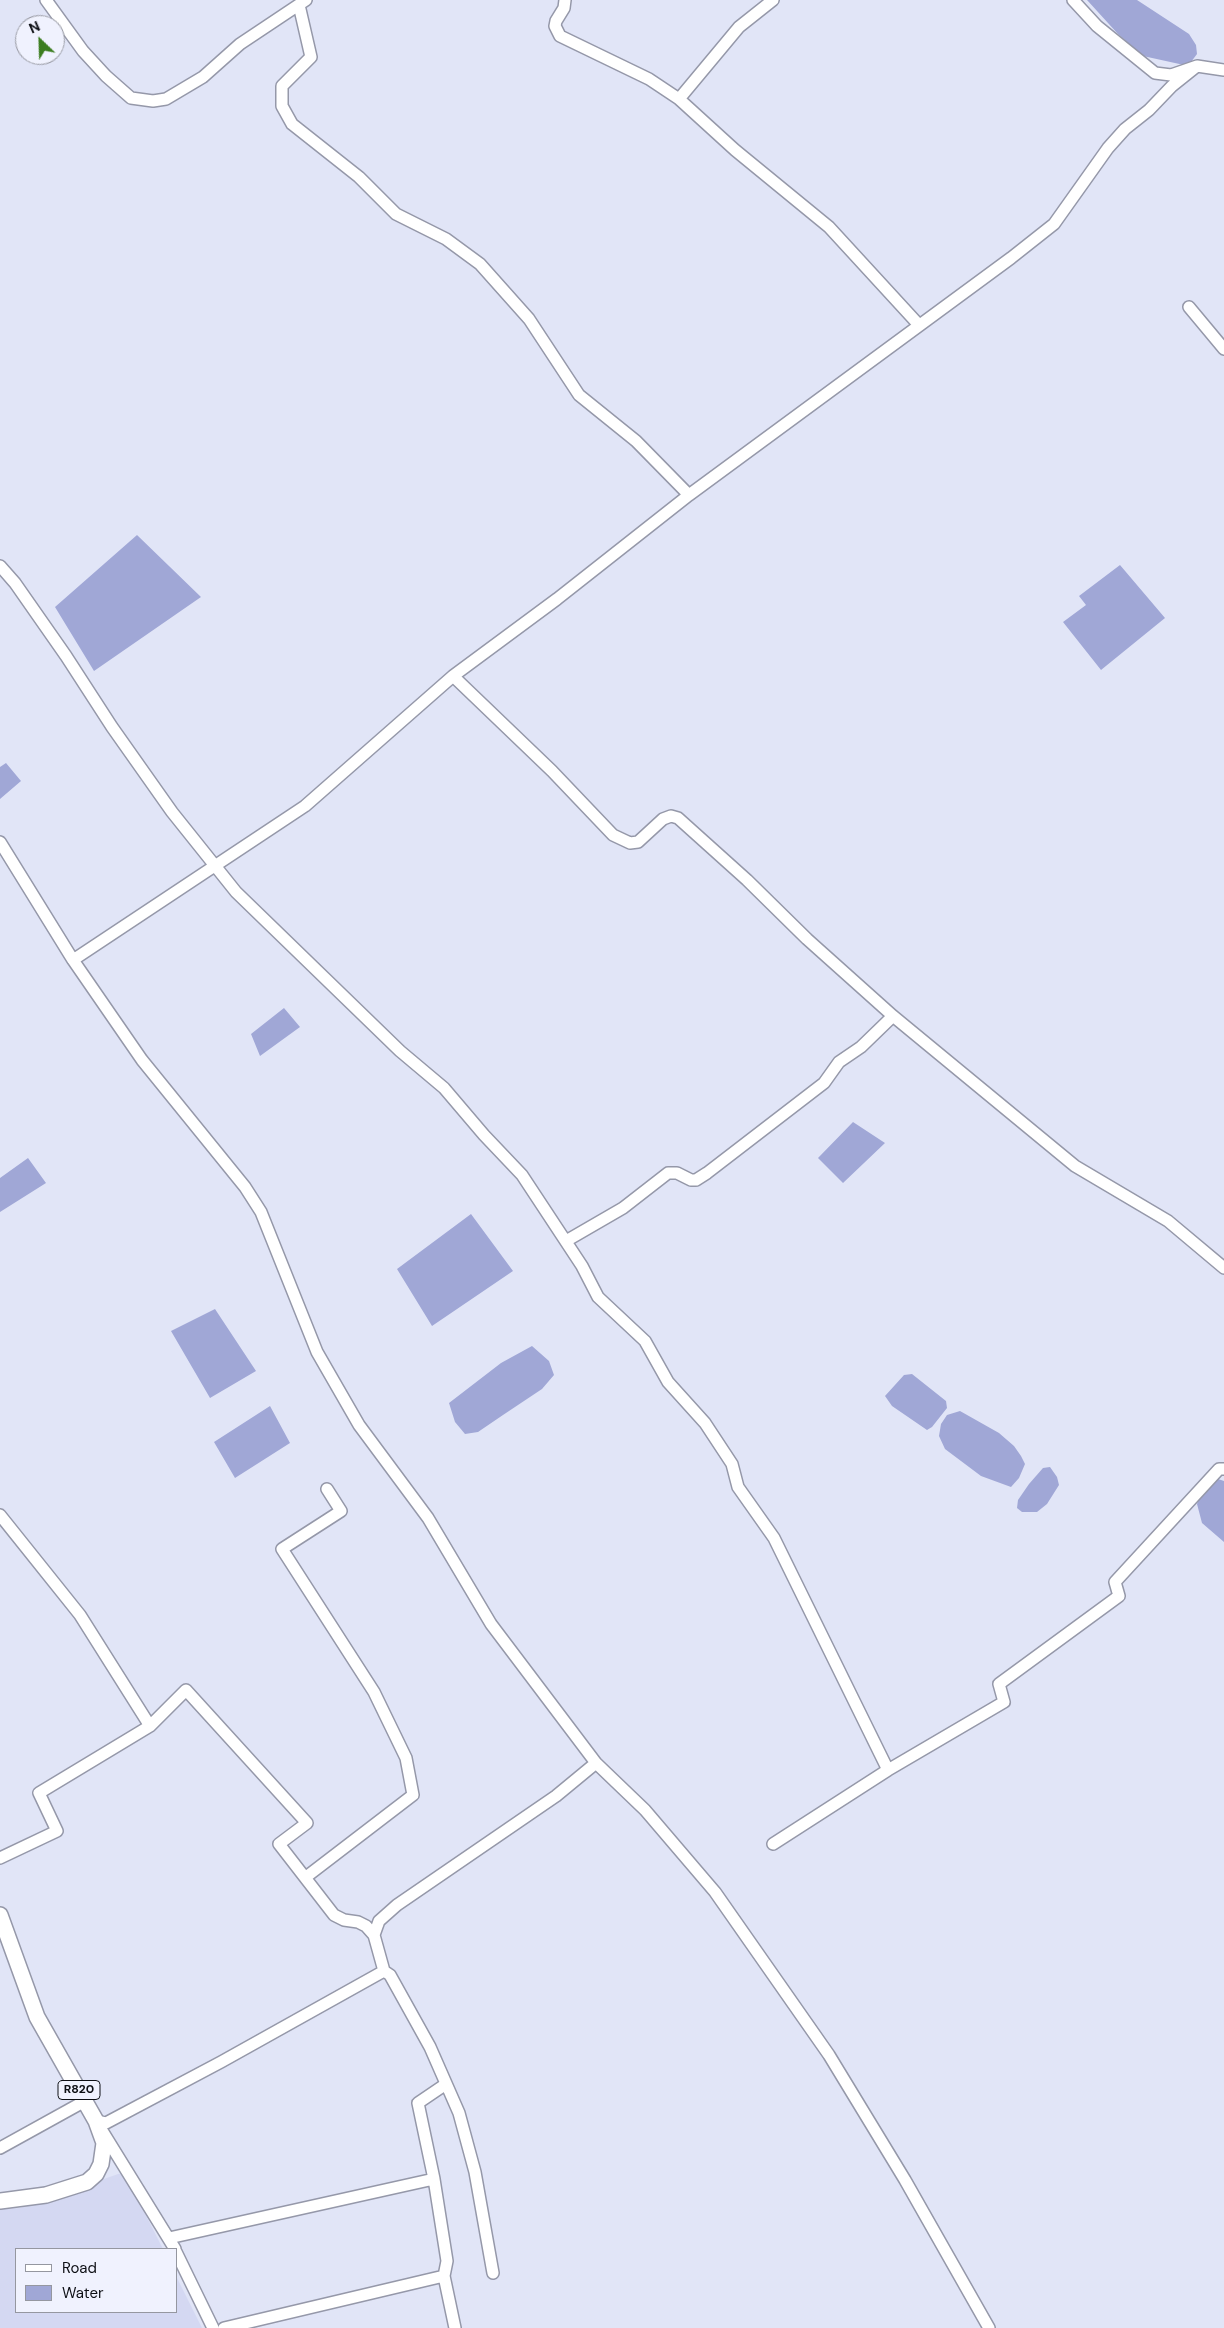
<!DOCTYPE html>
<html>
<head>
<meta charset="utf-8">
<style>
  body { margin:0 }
  #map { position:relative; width:1224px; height:2328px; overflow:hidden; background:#e1e5f7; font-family:"DM Sans",sans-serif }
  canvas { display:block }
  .legend { position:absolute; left:15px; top:2248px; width:162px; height:65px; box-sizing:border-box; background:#f0f2fe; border:1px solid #9597a0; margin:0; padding:6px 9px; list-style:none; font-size:15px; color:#0d0f14 }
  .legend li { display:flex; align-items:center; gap:10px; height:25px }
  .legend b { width:25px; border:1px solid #9597a0 }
  .north { position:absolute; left:15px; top:15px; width:50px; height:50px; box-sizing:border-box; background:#f0f2fe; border:1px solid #9597a0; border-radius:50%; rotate:336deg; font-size:14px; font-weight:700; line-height:20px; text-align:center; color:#0d0f14 }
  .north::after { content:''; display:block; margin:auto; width:18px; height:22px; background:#3b7d1f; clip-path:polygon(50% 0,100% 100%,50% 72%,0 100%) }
</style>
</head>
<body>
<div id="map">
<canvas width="1224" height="2328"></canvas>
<ul class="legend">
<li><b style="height:6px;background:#fff"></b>Road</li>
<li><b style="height:14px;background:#a0a7d6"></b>Water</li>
</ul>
<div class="north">N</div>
</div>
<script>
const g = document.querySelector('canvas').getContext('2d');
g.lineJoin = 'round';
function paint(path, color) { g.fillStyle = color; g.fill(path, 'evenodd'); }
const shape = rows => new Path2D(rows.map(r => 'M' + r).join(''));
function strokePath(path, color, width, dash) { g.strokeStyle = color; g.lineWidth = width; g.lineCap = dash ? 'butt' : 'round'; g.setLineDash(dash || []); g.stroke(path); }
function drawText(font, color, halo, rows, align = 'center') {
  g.font = font + ' "DM Sans",sans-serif'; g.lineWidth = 5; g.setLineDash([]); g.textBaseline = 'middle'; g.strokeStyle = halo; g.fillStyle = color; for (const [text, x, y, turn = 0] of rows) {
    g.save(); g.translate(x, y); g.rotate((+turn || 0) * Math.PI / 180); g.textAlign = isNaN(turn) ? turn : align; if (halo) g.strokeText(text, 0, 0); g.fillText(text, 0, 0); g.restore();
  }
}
paint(shape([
  [124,2172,163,2249,16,2249,16,2312,176,2312,176,2276,202,2328,0,2328,0,2209,20,2208]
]), '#d4d8f2');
paint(shape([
  [1087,0,1137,0,1189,34,1196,45,1197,54,1191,62,1184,65,1143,56,1118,34],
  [137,535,201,597,94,671,55,607],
  [1120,565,1165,618,1101,670,1063,622,1086,605,1079,596],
  [6,763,21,781,0,799,0,767],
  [284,1008,300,1027,260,1056,251,1034],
  [853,1122,885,1143,843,1183,818,1158],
  [28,1158,46,1183,0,1212,0,1178],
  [471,1214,513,1271,432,1326,397,1269],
  [215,1309,256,1371,210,1398,171,1331],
  [532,1346,549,1361,554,1375,542,1389,503,1415,478,1432,465,1434,455,1422,449,1403,501,1363],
  [912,1374,946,1401,947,1408,932,1427,927,1430,892,1406,885,1396,904,1375],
  [270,1406,290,1443,235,1478,214,1442],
  [960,1411,999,1433,1014,1446,1021,1456,1025,1464,1019,1478,1011,1487,981,1476,945,1449,939,1436,941,1424,947,1415],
  [1050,1467,1057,1477,1059,1485,1047,1504,1037,1512,1022,1512,1017,1508,1018,1500,1029,1484,1043,1468],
  [1218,1479,1224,1481,1224,1542,1202,1523,1197,1504,1200,1497]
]), '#a0a7d6');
const minor = shape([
  [46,0,83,51,106,76,131,98,153,101,166,99,203,77,240,44,306,0],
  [565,0,564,8,556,21,555,26,560,36,649,79,679,99,735,150,829,227,919,325],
  [1073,0,1097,26,1155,73,1171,75,1197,66,1224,70],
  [299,5,311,57,282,86,282,106,292,124,359,177,396,214,446,239,480,264,529,319,579,395,636,441,689,495],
  [679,99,739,27,773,0],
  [1189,307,1224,349],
  [0,566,15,583,66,656,112,727,172,812,236,892,400,1051,444,1088,484,1135,522,1175,582,1266,598,1297,645,1341,668,1382,705,1423,732,1464,738,1487,774,1538,888,1770],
  [453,676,552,771,613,835,630,843,638,842,663,819,671,816,678,818,747,880,807,939,893,1016,1075,1166,1168,1221,1224,1268],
  [0,842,73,960,142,1060,245,1187,261,1212,317,1352,359,1425,428,1518,491,1624,596,1763,556,1796,397,1905,379,1921,374,1935,384,1971,221,2062,106,2123,96,2121,175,2249],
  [73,960,305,806,453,676,557,599,689,495,1011,258,1054,224,1108,148,1125,129,1149,110,1172,86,1197,66],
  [566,1241,623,1208,668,1173,677,1173,691,1180,696,1180,707,1173,824,1083,839,1062,861,1047,893,1016],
  [0,1515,80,1615,150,1726,186,1690,307,1823,279,1844,334,1915,344,1920,358,1922,366,1926,374,1935],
  [596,1763,645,1810,715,1892,829,2055,905,2180,989,2328],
  [773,1844,888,1770,1004,1702,999,1684,1119,1596,1115,1582,1219,1469,1224,1469],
  [0,1858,57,1831,39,1793,150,1726],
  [306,1877,413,1795,406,1758,374,1692,282,1549,341,1511,327,1489],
  [384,1971,390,1975,430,2047,459,2113,475,2172,493,2273],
  [446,2084,418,2103,434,2179,447,2261,444,2276,455,2328],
  [0,2148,85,2101],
  [169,2238,434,2179],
  [176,2252,213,2328],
  [224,2328,444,2276]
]);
const major = shape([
  [0,1915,37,2017,96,2121,104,2143,101,2164,96,2174,87,2182,46,2195,0,2201]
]);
strokePath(minor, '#9598a9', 14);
strokePath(major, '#9598a9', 18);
strokePath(minor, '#fff', 11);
strokePath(major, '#fff', 15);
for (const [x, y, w] of [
  [79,2090,42]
]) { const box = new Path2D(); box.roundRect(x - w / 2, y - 9.5, w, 19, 4); g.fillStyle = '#f0f2fe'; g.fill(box); strokePath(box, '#0d0f14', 1); }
drawText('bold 12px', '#0d0f14', null, [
  ["R820",79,2090]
]);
</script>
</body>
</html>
